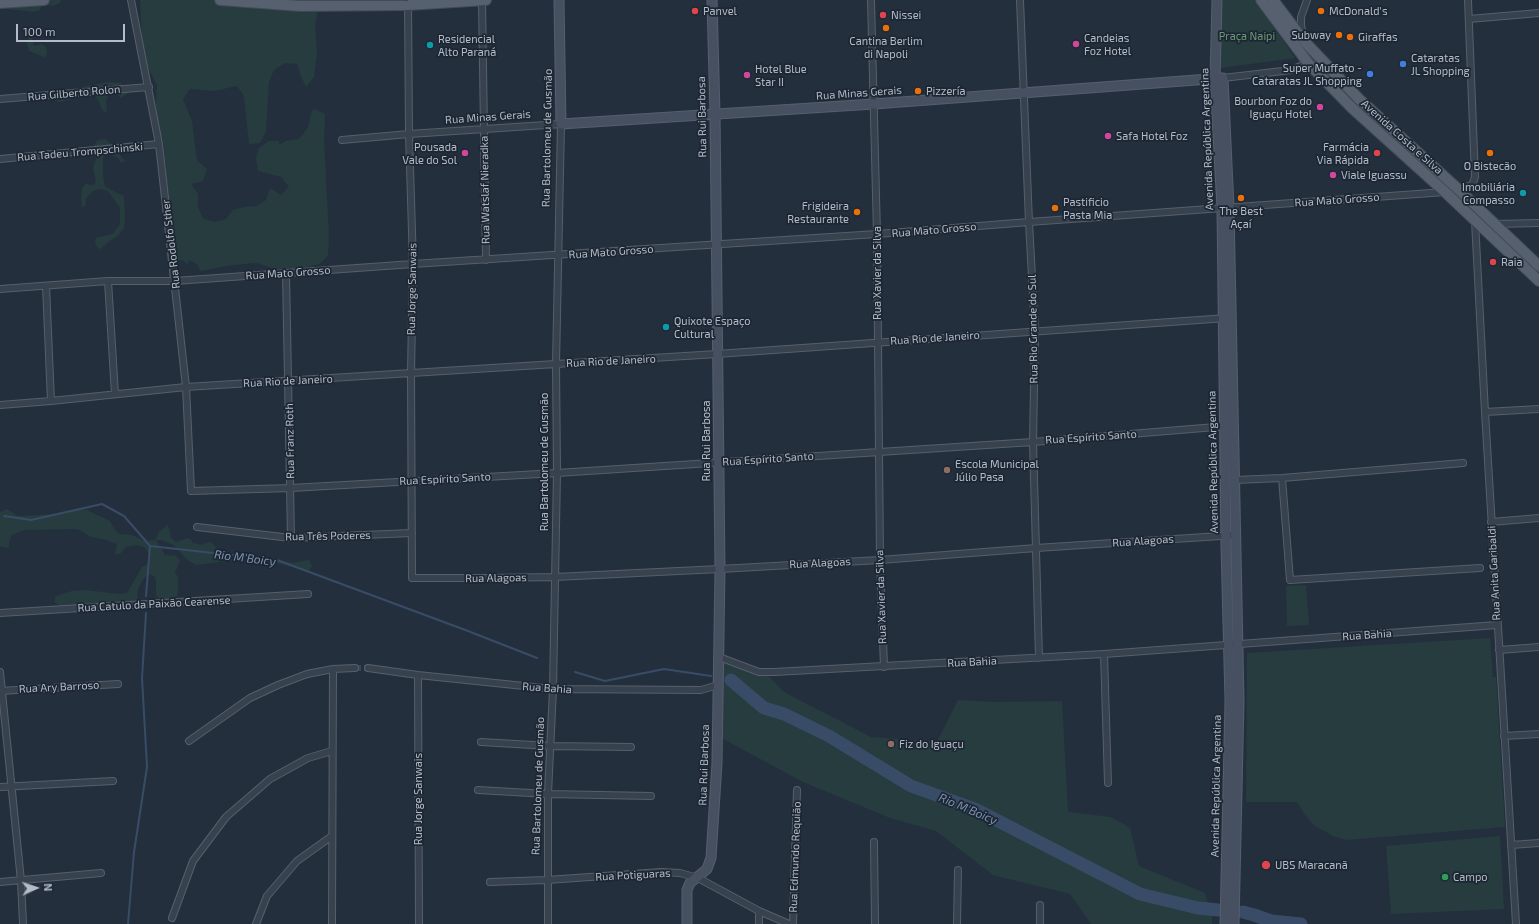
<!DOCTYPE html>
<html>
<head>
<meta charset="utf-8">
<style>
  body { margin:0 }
  #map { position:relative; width:1539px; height:924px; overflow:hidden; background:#242f3e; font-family:"Exo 2",sans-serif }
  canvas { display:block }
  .north { position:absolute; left:16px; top:868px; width:40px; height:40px; -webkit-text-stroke:3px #1d2633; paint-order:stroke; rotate:87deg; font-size:11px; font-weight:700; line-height:16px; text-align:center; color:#b4bcc9 }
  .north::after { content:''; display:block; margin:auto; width:14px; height:18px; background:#b4bcc9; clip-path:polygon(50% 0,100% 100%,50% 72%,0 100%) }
  .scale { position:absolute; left:16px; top:24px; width:109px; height:18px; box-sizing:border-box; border:2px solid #b4bcc9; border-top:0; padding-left:5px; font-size:12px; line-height:14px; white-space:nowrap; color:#b4bcc9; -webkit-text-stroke:3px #1d2633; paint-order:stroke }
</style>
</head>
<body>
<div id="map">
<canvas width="1539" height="924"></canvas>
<div class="north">N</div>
<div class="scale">100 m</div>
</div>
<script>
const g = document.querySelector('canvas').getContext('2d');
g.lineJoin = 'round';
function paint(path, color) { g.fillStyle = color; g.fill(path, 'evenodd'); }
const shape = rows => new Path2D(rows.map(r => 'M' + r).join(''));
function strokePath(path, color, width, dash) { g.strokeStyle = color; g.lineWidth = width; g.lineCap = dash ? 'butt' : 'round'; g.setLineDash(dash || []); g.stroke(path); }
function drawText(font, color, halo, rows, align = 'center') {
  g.font = font + ' "Exo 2",sans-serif'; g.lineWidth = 3.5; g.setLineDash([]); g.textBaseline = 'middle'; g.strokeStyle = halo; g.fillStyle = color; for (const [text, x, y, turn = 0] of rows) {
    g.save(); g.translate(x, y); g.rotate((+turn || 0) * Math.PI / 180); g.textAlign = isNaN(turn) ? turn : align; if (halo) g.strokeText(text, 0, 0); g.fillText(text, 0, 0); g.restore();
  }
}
paint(shape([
  [0,0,61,0,60,3,53,6,42,4,40,10,34,12,7,9,5,7],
  [140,0,314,0,317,14,315,26,317,52,314,77,306,87,301,76,297,64,285,63,274,70,269,82,266,132,260,143,249,144,244,96,237,86,214,91,190,89,183,99,192,121,197,160,207,169,203,181,191,184,198,194,198,207,203,218,214,222,226,219,233,210,244,207,256,206,266,200,270,188,281,195,289,187,281,177,258,171,256,158,259,148,269,141,279,141,279,145,286,141,299,139,307,129,309,124,311,113,314,109,325,114,324,139,329,236,328,255,324,260,319,264,300,269,274,269,257,263,233,265,200,271,198,265,189,260,187,265,183,260,177,261,174,252,168,197,164,146,155,113,157,86,148,67,142,41],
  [1220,0,1256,0,1295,58,1220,68],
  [32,37,34,46,41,44,45,46,47,51,46,58,29,51,27,43,29,38],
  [107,82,120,83,125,86,130,91,126,95,121,98,115,93,109,94,106,100,107,113,102,110,98,100,94,95,81,96,61,102,55,101,55,95,59,91,78,88],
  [104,139,107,140,125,161,121,163,118,158,110,154,107,154,104,156,103,159,103,176,105,186,113,191,124,196,125,217,124,228,118,236,109,241,102,248,99,249,95,244,96,238,112,234,118,227,120,224,120,208,108,191,99,189,93,191,86,199,85,206,82,207,81,198,82,189,85,184,94,185,96,182,93,168,97,156,94,145,98,140],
  [7,509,18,516,56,514,81,509,87,510,110,521,115,530,119,534,132,535,144,541,155,540,159,532,168,525,171,538,176,542,188,538,191,539,192,542,200,545,211,542,224,555,235,559,241,561,253,558,271,558,292,563,309,560,312,566,309,571,272,562,254,563,228,561,196,565,186,559,178,549,173,545,162,540,156,540,165,555,176,556,180,561,175,572,178,578,178,590,177,596,172,601,160,599,156,595,156,583,155,577,149,574,144,578,138,589,137,602,132,607,127,609,115,611,59,605,54,602,56,596,72,591,84,590,121,594,127,593,142,567,147,564,149,558,148,552,144,547,138,545,126,547,121,553,115,555,117,544,103,539,91,537,80,530,74,529,24,530,12,535,9,541,9,548,2,547,0,546,0,512],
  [1306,585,1309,625,1287,626,1286,586],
  [1490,638,1493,677,1496,677,1505,827,1346,840,1333,836,1315,826,1305,815,1297,802,1246,802,1247,653],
  [723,663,770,677,784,692,871,737,937,742,958,700,994,702,1062,701,1068,812,1111,817,1130,828,1139,866,1205,893,1212,916,1212,924,1091,924,1070,894,993,875,936,831,890,818,803,782,723,739],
  [1500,836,1504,909,1391,914,1386,846]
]), '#263c3f');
strokePath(shape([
  [4,516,31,520,102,504,124,516,150,546,277,560,468,631,537,658],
  [146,596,150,546],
  [575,672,605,681,664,669,711,676],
  [128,924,134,852,147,767,142,678,146,613]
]), '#394c67', 2);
strokePath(shape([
  [731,680,764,708,784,714,829,736,911,786,975,809,1140,894,1198,908,1218,910],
  [1243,912,1254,915,1271,921,1301,924]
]), '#394c67', 13);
strokePath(shape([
  [355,668,368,668]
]), '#3a4453', 6, [6, 3]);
const street = shape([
  [131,0,159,144,186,387,191,491,291,488,557,473,1033,442,1228,426],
  [408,0,409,134,413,264,411,373,412,578,485,578,555,577,720,569,880,560,1036,548,1236,535],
  [482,0,486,260],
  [871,0,877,234,880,560,884,667],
  [1020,0,1029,222,1035,332,1033,442,1039,658],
  [1469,19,1539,13],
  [1304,36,1301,26,1301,17,1307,0],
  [1223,78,1291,70,1308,63],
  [0,99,149,87],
  [342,140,409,134,561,124,556,364,557,473,553,689,548,794,548,924],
  [0,159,159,144],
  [1458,189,1470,186,1473,183,1475,177,1468,0],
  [1475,221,1485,412,1516,924],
  [1495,224,1539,223],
  [286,273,291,538],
  [108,281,115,394],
  [46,286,51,401],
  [0,289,108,281,175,281,413,264,877,234,1029,222,1445,192],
  [0,405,51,401,186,387,717,354,1227,318],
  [1485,412,1539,409],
  [1282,478,1290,580,1480,568],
  [1235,480,1282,478,1463,463],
  [1491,522,1539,518],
  [197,527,291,538,412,533],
  [0,613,308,594],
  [1499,650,1539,647],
  [1104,654,1108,783],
  [719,657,759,672,774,672,1104,654,1497,625],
  [368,668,418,675,553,689,701,690,718,685],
  [0,672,21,881,23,924],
  [418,675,419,924],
  [0,691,118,684],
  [1504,736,1539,734],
  [189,741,250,698,278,685,307,674,333,669,355,668],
  [481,742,550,746,631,747],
  [0,787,113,781],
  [478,790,548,794,651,796],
  [874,842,875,924],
  [1511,845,1539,843],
  [0,882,101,873],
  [490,882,547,880,661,872,680,873,698,878,759,911,789,924],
  [172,918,193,861,226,817,270,779,308,758,332,751],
  [256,924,267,896,297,861,332,836],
  [332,924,333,669],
  [759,924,759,911],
  [793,924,797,790],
  [957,924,958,870],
  [1040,924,1040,905]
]);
const secondary = shape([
  [559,0,561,124,874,104,1223,78,1229,208,1239,701,1234,924],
  [1217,0,1215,79,1222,208,1226,546,1230,701,1225,924],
  [687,924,687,890,690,883,707,869,711,858,717,763,720,569,715,114,712,0]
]);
const primary = shape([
  [220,0,300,6,408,5,486,0],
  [1261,0,1308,63,1352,108,1445,192,1539,281],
  [1273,0,1305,42,1359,99,1458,189,1539,266],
  [0,3,44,0]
]);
strokePath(street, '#565f6c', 8);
strokePath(secondary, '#565f6c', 11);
strokePath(primary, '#414a57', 12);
strokePath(street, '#38414e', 6);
strokePath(secondary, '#465061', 9);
strokePath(primary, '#56606e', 10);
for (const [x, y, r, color] of [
  [695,11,4,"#e0444e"],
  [1321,11,4,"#e8710a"],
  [883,15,4,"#e0444e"],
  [886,28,4,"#e8710a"],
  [1339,35,4,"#e8710a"],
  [1350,37,4,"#e8710a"],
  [1076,44,4,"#d1479c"],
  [430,45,4,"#0f9aa8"],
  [1403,64,4,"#3f7fe0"],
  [1370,74,4,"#3f7fe0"],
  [747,75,4,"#d1479c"],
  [918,91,4,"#e8710a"],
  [1320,107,4,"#d1479c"],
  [1108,136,4,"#d1479c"],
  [465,153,4,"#d1479c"],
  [1377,153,4,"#e0444e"],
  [1490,153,4,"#e8710a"],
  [1333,175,4,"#d1479c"],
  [1523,193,4,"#0f9aa8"],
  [1241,198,4,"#e8710a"],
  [1055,208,4,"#e8710a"],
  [857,212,4,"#e8710a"],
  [1493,262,4,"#e0444e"],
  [666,327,4,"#0f9aa8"],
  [947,470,4,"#8d6e63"],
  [891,744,4,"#8d6e63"],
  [1266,865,5,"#e0444e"],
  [1445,877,4,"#2e9e5b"]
]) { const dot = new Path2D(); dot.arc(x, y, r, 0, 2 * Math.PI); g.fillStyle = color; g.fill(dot); strokePath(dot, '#1d2633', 1.5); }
drawText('11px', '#b4bcc9', '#1d2633', [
  ["Panvel",703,11],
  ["McDonald's",1329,11],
  ["Nissei",891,15],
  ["Subway",1331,35,"right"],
  ["Giraffas",1358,37],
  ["Candeias",1084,38],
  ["Foz Hotel",1084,51],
  ["Residencial",438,39],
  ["Alto Paraná",438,52],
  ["Cantina Berlim",886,41,"center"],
  ["di Napoli",886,54,"center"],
  ["Cataratas",1411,58],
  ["JL Shopping",1411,71],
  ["Super Muffato -",1362,68,"right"],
  ["Cataratas JL Shopping",1362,81,"right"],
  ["Hotel Blue",755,69],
  ["Star II",755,82],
  ["Pizzería",926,91],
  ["Bourbon Foz do",1312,101,"right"],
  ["Iguaçu Hotel",1312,114,"right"],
  ["Safa Hotel Foz",1116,136],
  ["Pousada",457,147,"right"],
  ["Vale do Sol",457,160,"right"],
  ["Farmácia",1369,147,"right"],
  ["Via Rápida",1369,160,"right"],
  ["O Bistecão",1490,166,"center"],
  ["Viale Iguassu",1341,175],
  ["Imobiliária",1515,187,"right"],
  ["Compasso",1515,200,"right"],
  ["Pastificio",1063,202],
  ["Pasta Mia",1063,215],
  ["Frigideira",849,206,"right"],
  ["Restaurante",849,219,"right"],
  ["The Best",1241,211,"center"],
  ["Açaí",1241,224,"center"],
  ["Raia",1501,262],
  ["Quixote Espaço",674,321],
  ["Cultural",674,334],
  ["Escola Municipal",955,464],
  ["Júlio Pasa",955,477],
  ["Fiz do Iguaçu",899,744],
  ["UBS Maracanã",1275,865],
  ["Campo",1453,877]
], 'left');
drawText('11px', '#6b9a76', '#1d2633', [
  ["Praça Naipi",1247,36]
]);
drawText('11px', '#b4bcc9', '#1d2633', [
  ["Rua Gilberto Rolon",74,93,-5],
  ["Rua Minas Gerais",859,93,-4],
  ["Rua Minas Gerais",488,117,-4],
  ["Rua Rui Barbosa",702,117,-91],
  ["Avenida Costa e Silva",1402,137,42],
  ["Rua Bartolomeu de Gusmão",547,138,-89],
  ["Avenida República Argentina",1207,139,-92],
  ["Rua Tadeu Trompschinski",80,152,-5],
  ["Rua Watslaf Nieradka",485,190,-91],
  ["Rua Mato Grosso",1337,200,-4],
  ["Rua Mato Grosso",934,230,-5],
  ["Rua Rodolfo Sther",171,244,-97],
  ["Rua Mato Grosso",611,252,-4],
  ["Rua Mato Grosso",288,273,-4],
  ["Rua Xavier da Silva",877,273,-90],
  ["Rua Jorge Sanwais",412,289,-89],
  ["Rua Rio Grande do Sul",1033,329,-91],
  ["Rua Rio de Janeiro",935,338,-4],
  ["Rua Rio de Janeiro",611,361,-3],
  ["Rua Rio de Janeiro",288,381,-3],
  ["Rua Espírito Santo",1091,437,-4],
  ["Rua Franz Roth",290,441,-91],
  ["Rua Rui Barbosa",706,441,-90],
  ["Rua Espírito Santo",768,459,-4],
  ["Rua Bartolomeu de Gusmão",544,462,-90],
  ["Avenida República Argentina",1213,462,-91],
  ["Rua Espírito Santo",445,479,-3],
  ["Rua Três Poderes",328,536,-1],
  ["Rua Alagoas",1143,541,-4],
  ["Rua Alagoas",820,563,-3],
  ["Rua Anita Garibaldi",1494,573,-93],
  ["Rua Alagoas",496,578,-1],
  ["Rua Xavier da Silva",881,597,-92],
  ["Rua Catulo da Paixão Cearense",154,604,-3],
  ["Rua Bahia",1367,635,-4],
  ["Rua Bahia",972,662,-3],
  ["Rua Ary Barroso",59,687,-3],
  ["Rua Bahia",547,688,4],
  ["Rua Rui Barbosa",704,765,-88],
  ["Rua Bartolomeu de Gusmão",538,786,-88],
  ["Avenida República Argentina",1216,786,-89],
  ["Rua Jorge Sanwais",418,799,-90],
  ["Rua Edmundo Requião",795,857,-88],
  ["Rua Potiguaras",633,875,-3]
]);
drawText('italic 12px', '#7c92b1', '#1d2633', [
  ["Rio M'Boicy",245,558,7],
  ["Rio M'Boicy",968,809,23]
]);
</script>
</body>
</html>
